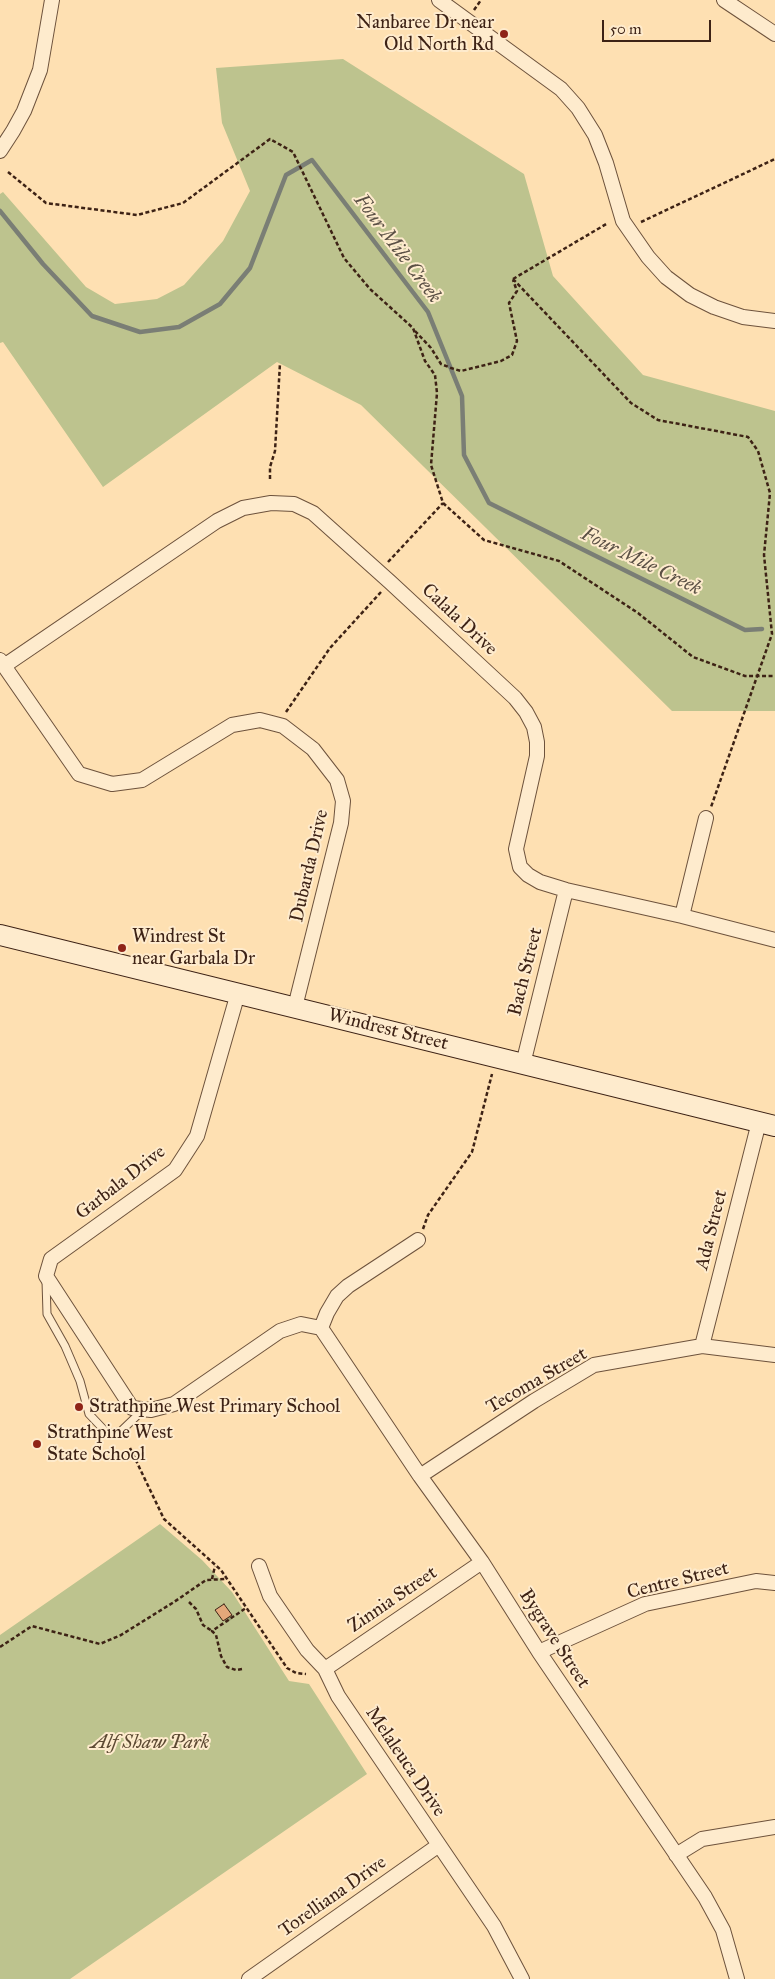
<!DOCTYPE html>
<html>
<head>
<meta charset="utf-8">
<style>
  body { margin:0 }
  #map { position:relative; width:775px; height:1979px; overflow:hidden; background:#fee0b2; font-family:"IM FELL Great Primer",serif }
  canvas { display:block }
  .scale { position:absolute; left:602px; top:20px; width:109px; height:22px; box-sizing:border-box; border:2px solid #3d2215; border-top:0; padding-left:6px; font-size:15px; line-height:18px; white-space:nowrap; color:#3d2215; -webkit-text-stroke:4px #feebcd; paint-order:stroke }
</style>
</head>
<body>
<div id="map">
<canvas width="775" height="1979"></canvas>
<div class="scale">50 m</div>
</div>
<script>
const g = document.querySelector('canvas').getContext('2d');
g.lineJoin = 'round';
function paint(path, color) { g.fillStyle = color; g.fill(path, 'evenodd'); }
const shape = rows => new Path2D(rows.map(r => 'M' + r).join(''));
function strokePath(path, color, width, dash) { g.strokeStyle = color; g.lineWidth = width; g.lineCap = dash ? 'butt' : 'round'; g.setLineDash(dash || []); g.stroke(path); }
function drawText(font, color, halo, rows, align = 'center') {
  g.font = font + ' "IM FELL Great Primer",serif'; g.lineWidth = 4; g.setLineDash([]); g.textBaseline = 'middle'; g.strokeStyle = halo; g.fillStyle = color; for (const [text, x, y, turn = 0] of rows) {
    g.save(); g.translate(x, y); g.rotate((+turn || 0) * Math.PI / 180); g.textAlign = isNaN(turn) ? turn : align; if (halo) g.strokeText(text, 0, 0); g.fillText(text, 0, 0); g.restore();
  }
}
paint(shape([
  [343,59,524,174,553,276,643,375,775,411,775,711,672,711,361,405,277,362,103,487,3,342,0,343,0,194,3,192,86,287,115,304,157,299,184,285,223,241,250,191,222,123,216,68],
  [160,1524,202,1560,232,1592,289,1681,309,1684,367,1774,70,1979,0,1979,0,1635]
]), '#bdc38e');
paint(shape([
  [226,1608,233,1618,227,1623,217,1610]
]), '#0003');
strokePath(shape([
  [0,211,43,264,92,316,140,332,179,327,220,304,250,268,286,175,312,160,428,312,462,396,464,455,489,503,745,630,762,629]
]), '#7a7e75', 4.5);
const building = shape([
  [224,1604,232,1615,223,1621,215,1610,224,1604]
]);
paint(building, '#e4a87a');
strokePath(building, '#3d2215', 1);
const lane = shape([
  [46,1281,47,1314,65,1346,80,1381,89,1414,107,1433,120,1432,144,1409]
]);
const street = shape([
  [439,0,561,89,578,108,595,135,606,163,623,221,648,257,666,277,690,295,714,307,743,317,775,321],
  [724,0,775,34],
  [0,151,13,131,24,111,40,70,52,0],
  [0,660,79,774,112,784,142,780,232,725,260,720,283,726,313,749,337,780,343,801,341,823,295,1007],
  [4,666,217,521,243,508,271,503,294,504,313,513,390,582,515,698,526,712,534,727,537,742,537,756,516,849,520,867,528,875,540,882,566,890,682,916,775,940],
  [682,916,706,818],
  [238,993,197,1136,175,1170,51,1259,46,1276,132,1408,151,1410,174,1404,280,1331,301,1324,321,1328],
  [523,1064,566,890],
  [321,1328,420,1476,482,1562,539,1652,705,1897,723,1930,737,1979],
  [321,1328,327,1313,337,1296,348,1286,418,1240],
  [702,1346,759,1122],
  [420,1476,534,1401,594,1365,702,1346,775,1355],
  [259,1566,270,1596,307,1650,325,1669,338,1696,494,1926,522,1979],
  [539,1652,645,1604,756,1581,775,1583],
  [325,1669,482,1562],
  [676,1855,702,1839,775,1827],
  [249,1979,439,1845]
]);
const secondary = shape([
  [0,935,775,1126]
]);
strokePath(lane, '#6d523c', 9);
strokePath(street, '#6d523c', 16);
strokePath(secondary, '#3d2215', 22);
strokePath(shape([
  [474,10,481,0],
  [8,172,46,203,137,215,183,203,270,139,293,152,344,258,370,289,413,328,425,361,435,375,437,393,431,465,443,503,484,540,559,561,638,613,693,657,745,676,775,676],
  [641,222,775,159],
  [513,279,631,403,658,420,748,437,758,451,770,493,764,555,772,634,711,807],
  [513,279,608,223],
  [415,331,431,348,441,364,451,368,461,371,501,361,512,355,517,341,509,303,517,291,513,280],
  [270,479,270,467,275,451,280,363],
  [388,562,443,503],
  [286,712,330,648,381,592],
  [423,1229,428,1215,472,1152,492,1074],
  [130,1448,164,1519,221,1570,287,1668,296,1673,306,1674],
  [212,1579,215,1566],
  [189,1602,196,1609,203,1625,212,1631],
  [0,1647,32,1626,100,1644,121,1635,174,1602,206,1580,226,1579],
  [242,1669,236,1670,227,1667,221,1656,216,1635,212,1631,246,1608]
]), '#3d2215', 2.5, [4, 2.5]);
strokePath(lane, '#feebcd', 7);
strokePath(street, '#feebcd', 14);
strokePath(secondary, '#feebcd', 20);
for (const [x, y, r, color] of [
  [504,34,5,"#8f2418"],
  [122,948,5,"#8f2418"],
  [79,1407,5,"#8f2418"],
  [37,1444,5,"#8f2418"]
]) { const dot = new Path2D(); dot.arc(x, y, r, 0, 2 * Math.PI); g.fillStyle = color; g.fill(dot); strokePath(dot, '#feebcd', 2); }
drawText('19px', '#3d2215', '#feebcd', [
  ["Nanbaree Dr near",494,23,"right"],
  ["Old North Rd",494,45,"right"],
  ["Windrest St",132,937],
  ["near Garbala Dr",132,959],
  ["Strathpine West Primary School",89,1407],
  ["Strathpine West",47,1433],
  ["State School",47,1455]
], 'left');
drawText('19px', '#3d2215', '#feebcd', [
  ["Calala Drive",459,620,43],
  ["Dubarda Drive",310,866,-77],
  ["Bach Street",526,972,-76],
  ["Windrest Street",388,1030,14],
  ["Garbala Drive",121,1183,-38],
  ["Ada Street",712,1230,-76],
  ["Tecoma Street",537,1381,-30],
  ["Centre Street",678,1581,-14],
  ["Zinnia Street",393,1600,-34],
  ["Bygrave Street",554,1639,57],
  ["Melaleuca Drive",405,1762,56],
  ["Torelliana Drive",333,1897,-35]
]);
drawText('italic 19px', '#5d4a33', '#feebcd', [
  ["Alf Shaw Park",150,1743]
]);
drawText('italic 20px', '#5b5045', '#feebcd', [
  ["Four Mile Creek",397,249,53],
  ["Four Mile Creek",641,562,26]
]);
</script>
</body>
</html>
